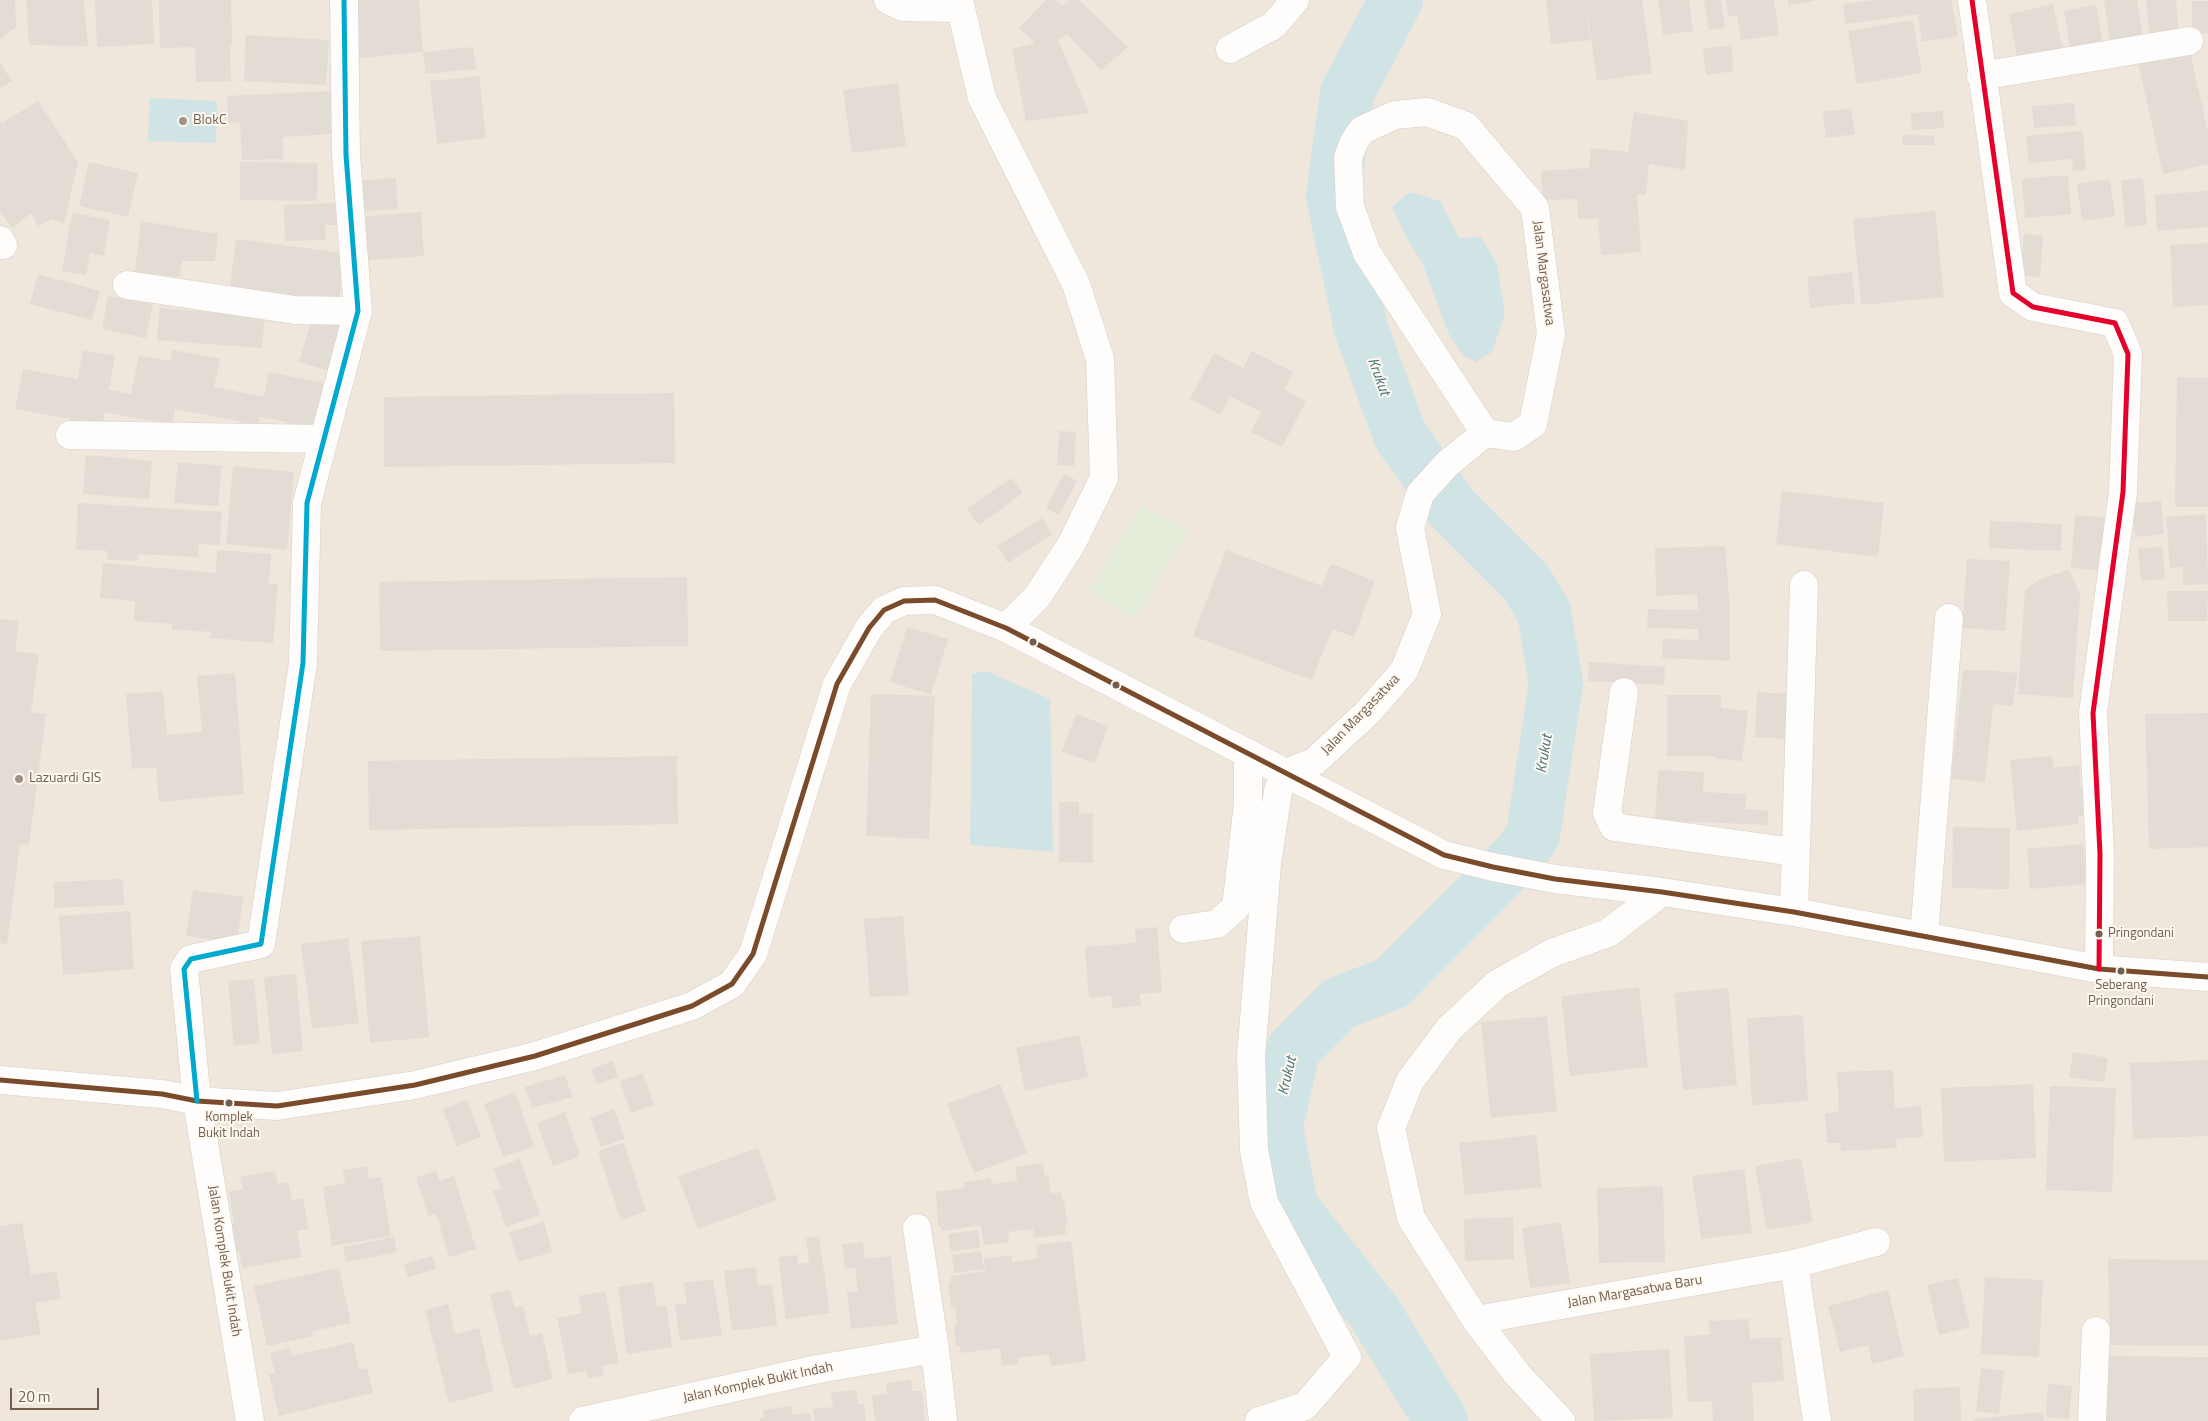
<!DOCTYPE html>
<html>
<head>
<meta charset="utf-8">
<style>
  body { margin:0 }
  #map { position:relative; width:2208px; height:1421px; overflow:hidden; background:#f7f3ee; font-family:"Titillium Web",sans-serif }
  canvas { display:block }
  .scale { position:absolute; left:10px; top:1388px; width:89px; height:22px; box-sizing:border-box; border:2px solid #735d4f; border-top:0; padding-left:6px; font-size:15px; line-height:18px; white-space:nowrap; color:#735d4f; -webkit-text-stroke:4px #fdf8f0; paint-order:stroke }
</style>
</head>
<body>
<div id="map">
<canvas width="2208" height="1421"></canvas>
<div class="scale">20 m</div>
</div>
<script>
const g = document.querySelector('canvas').getContext('2d');
g.lineJoin = 'round';
function paint(path, color) { g.fillStyle = color; g.fill(path, 'evenodd'); }
const shape = rows => new Path2D(rows.map(r => 'M' + r).join(''));
function strokePath(path, color, width, dash) { g.strokeStyle = color; g.lineWidth = width; g.lineCap = dash ? 'butt' : 'round'; g.setLineDash(dash || []); g.stroke(path); }
function drawText(font, color, halo, rows, align = 'center') {
  g.font = font + ' "Titillium Web",sans-serif'; g.lineWidth = 4; g.setLineDash([]); g.textBaseline = 'middle'; g.strokeStyle = halo; g.fillStyle = color; for (const [text, x, y, turn = 0] of rows) {
    g.save(); g.translate(x, y); g.rotate((+turn || 0) * Math.PI / 180); g.textAlign = isNaN(turn) ? turn : align; if (halo) g.strokeText(text, 0, 0); g.fillText(text, 0, 0); g.restore();
  }
}
paint(shape([
  [0,0,2208,0,2208,1421,0,1421]
]), '#efe6dc');
paint(shape([
  [1143,505,1189,532,1134,619,1089,591]
]), '#e4ecda');
paint(shape([
  [150,98,217,101,216,143,148,141],
  [1410,192,1440,201,1459,238,1481,237,1497,265,1505,314,1492,352,1476,362,1464,356,1450,337,1422,262,1407,239,1392,207],
  [986,671,1050,699,1053,852,970,845,972,674]
]), '#d0e4e6');
strokePath(shape([
  [1396,0,1347,93,1333,196,1361,329,1400,435,1452,508,1526,582,1544,612,1556,683,1533,835,1520,854,1392,983,1340,1003,1293,1050,1276,1127,1291,1207,1374,1312,1441,1421]
]), '#d0e4e6', 54);
paint(shape([
  [0,0,15,0,16,27,0,39],
  [26,0,84,0,88,46,29,45],
  [95,0,152,0,154,44,97,47],
  [159,0,231,0,232,46,230,46,231,81,196,82,195,47,160,48],
  [354,0,419,0,423,52,359,58],
  [1046,0,1056,0,1063,5,1069,0,1079,0,1128,47,1101,70,1067,34,1058,40,1089,113,1026,121,1012,49,1035,43,1019,28],
  [1546,0,1642,0,1652,73,1597,81,1587,10,1590,40,1551,44],
  [1658,0,1689,0,1693,31,1663,35],
  [1704,0,1721,0,1725,28,1709,30],
  [1726,0,1774,0,1779,35,1741,40,1737,15,1728,16],
  [1788,0,1814,0,1814,1,1788,5],
  [1873,0,1951,0,1958,36,1922,42,1918,14,1846,24,1843,4],
  [2104,0,2137,0,2143,38,2110,43],
  [2146,0,2176,0,2179,34,2150,36],
  [2192,1,2208,1,2208,33,2192,34],
  [2053,4,2064,56,2019,65,2009,14],
  [2096,5,2104,49,2071,55,2064,11],
  [1913,20,1922,73,1857,84,1848,31],
  [246,35,329,40,326,85,244,81],
  [1731,45,1734,71,1706,75,1703,49],
  [473,47,476,69,426,74,423,52],
  [2190,51,2208,133,2208,164,2163,174,2138,62],
  [0,63,12,81,0,88],
  [479,76,486,138,437,144,430,81],
  [898,83,906,146,852,153,843,90],
  [331,91,332,134,283,137,283,159,242,160,240,122,228,123,227,96],
  [38,101,78,162,64,224,52,219,38,226,31,213,12,228,0,212,0,120,2,123],
  [2074,103,2076,125,2034,128,2032,106],
  [1851,108,1855,134,1826,138,1823,112],
  [1943,111,1944,128,1912,130,1911,113],
  [1634,112,1688,121,1685,170,1649,164,1646,195,1637,194,1641,252,1601,255,1598,218,1578,219,1577,199,1543,200,1541,171,1589,168,1591,148,1628,152],
  [2081,131,2083,132,2086,170,2073,171,2072,159,2029,163,2026,136],
  [1902,135,1935,136,1934,145,1902,145],
  [89,162,138,173,128,217,79,206],
  [240,162,318,163,317,201,240,200],
  [2068,175,2071,214,2025,218,2022,179],
  [396,178,398,209,351,212,349,181],
  [2143,178,2147,225,2125,227,2121,180],
  [2110,179,2115,216,2082,221,2077,184],
  [2208,191,2208,227,2157,231,2155,195],
  [336,203,337,225,325,225,326,240,285,241,284,205],
  [1935,211,1944,297,1861,305,1853,219],
  [421,212,424,256,359,261,355,217],
  [72,213,110,220,104,256,90,253,86,275,62,271],
  [141,221,218,234,215,261,182,261,180,277,135,272],
  [2024,234,2043,236,2040,277,2020,276],
  [236,239,343,253,339,304,229,295],
  [2208,243,2208,305,2173,307,2170,245],
  [1852,272,1855,303,1810,308,1807,277],
  [38,274,100,291,92,320,30,304],
  [108,296,153,304,146,338,102,329],
  [160,308,265,316,262,348,157,340],
  [313,315,351,325,337,373,299,362],
  [83,350,115,356,109,390,131,394,139,355,170,361,172,350,220,359,214,387,264,397,268,372,323,383,314,431,286,426,287,422,260,417,258,425,175,409,172,425,105,412,100,433,68,427,70,419,15,409,23,369,78,379],
  [1252,351,1293,372,1284,390,1306,401,1282,447,1251,432,1261,412,1230,396,1221,415,1190,399,1214,353,1243,368],
  [2177,377,2208,378,2208,507,2175,507],
  [674,393,675,463,384,467,384,397],
  [1059,431,1076,432,1074,466,1057,465],
  [86,455,152,461,149,499,83,494],
  [178,462,222,466,218,506,174,503],
  [233,466,294,472,287,550,226,544],
  [1064,474,1077,481,1059,515,1046,508],
  [1011,478,1023,493,979,525,967,509],
  [1782,491,1884,503,1878,557,1776,544],
  [2161,501,2164,534,2135,537,2132,503],
  [78,503,222,512,220,545,199,544,198,557,138,554,138,561,107,560,107,551,76,549],
  [2206,514,2208,584,2183,585,2183,567,2170,568,2166,517],
  [2075,515,2110,518,2105,571,2071,568],
  [1042,518,1052,534,1008,563,997,546],
  [1990,521,2062,524,2061,551,1989,548],
  [1725,546,1730,611,1730,661,1662,658,1663,639,1699,640,1698,629,1647,628,1648,609,1698,610,1697,594,1656,596,1655,548],
  [2162,546,2165,579,2141,581,2138,549],
  [217,550,271,554,269,584,278,584,273,643,210,638,210,632,172,629,172,624,134,621,135,601,100,598,103,563,216,573],
  [1226,550,1322,586,1331,564,1375,581,1354,637,1332,629,1312,680,1193,636],
  [1967,559,2010,561,2005,631,1962,628],
  [2069,570,2080,594,2073,698,2018,694,2025,590,2040,579],
  [687,577,688,646,380,651,379,582],
  [2167,591,2208,591,2207,621,2168,621],
  [0,619,19,621,15,651,39,654,31,712,46,714,29,845,20,844,7,944,0,943],
  [907,627,948,639,931,695,890,682],
  [1589,662,1665,667,1664,685,1588,681],
  [1963,670,1985,670,2017,673,2013,706,1993,704,1985,782,1951,779],
  [235,673,244,794,159,802,156,767,132,769,126,694,163,691,167,735,202,732,197,676],
  [1757,692,1790,694,1788,739,1755,737],
  [871,694,935,696,929,839,866,836],
  [1667,695,1721,695,1721,708,1748,711,1742,761,1714,758,1715,756,1667,756],
  [2208,713,2208,847,2149,849,2145,714],
  [1076,714,1108,726,1095,763,1062,752],
  [677,756,678,824,369,830,368,761],
  [2052,756,2054,768,2079,765,2081,789,2093,788,2096,814,2078,816,2079,824,2017,831,2010,760],
  [1658,770,1704,772,1703,792,1746,794,1745,809,1768,811,1768,825,1655,820],
  [1059,802,1079,802,1079,814,1093,813,1093,863,1059,862],
  [1953,827,2010,828,2009,889,1952,888],
  [2083,844,2087,884,2030,889,2027,849],
  [123,879,124,905,54,908,54,882],
  [193,890,243,897,237,943,186,936],
  [130,911,134,969,63,975,59,916],
  [903,916,909,995,870,997,864,919],
  [1157,927,1162,992,1140,994,1141,1006,1112,1008,1111,996,1089,998,1085,947,1136,943,1135,929],
  [420,936,429,1037,370,1043,361,941],
  [348,938,359,1023,312,1029,301,944],
  [296,974,303,1051,272,1054,264,977],
  [254,979,260,1043,234,1046,228,981],
  [1639,987,1648,1067,1570,1076,1561,996],
  [1728,988,1737,1085,1683,1090,1674,993],
  [1803,1015,1808,1101,1752,1105,1747,1018],
  [1547,1016,1557,1111,1491,1118,1481,1022],
  [1079,1035,1088,1077,1025,1091,1016,1048],
  [2073,1052,2108,1058,2104,1082,2069,1077],
  [2208,1060,2208,1136,2133,1139,2130,1063],
  [613,1061,618,1077,597,1084,591,1069],
  [1893,1070,1895,1108,1921,1106,1923,1137,1896,1139,1897,1148,1841,1151,1840,1143,1827,1143,1825,1113,1839,1112,1837,1072],
  [643,1073,654,1105,631,1113,620,1081],
  [565,1075,572,1097,532,1108,525,1087],
  [1000,1084,1027,1153,974,1173,947,1104],
  [2033,1084,2036,1158,1944,1162,1941,1088],
  [2050,1086,2116,1088,2112,1192,2046,1190],
  [515,1092,534,1146,503,1157,484,1104],
  [467,1100,481,1137,456,1146,443,1109],
  [614,1109,625,1139,601,1147,590,1118],
  [565,1112,580,1156,553,1166,537,1123],
  [1536,1135,1542,1187,1465,1195,1459,1143],
  [624,1143,646,1211,621,1220,598,1151],
  [758,1148,777,1200,698,1229,678,1176],
  [1801,1158,1813,1222,1767,1230,1755,1166],
  [520,1159,540,1215,506,1227,493,1191,501,1188,494,1168],
  [1043,1163,1045,1176,1048,1175,1051,1194,1061,1192,1062,1201,1064,1201,1068,1225,1065,1225,1066,1234,1034,1238,1033,1229,1008,1232,1009,1242,984,1245,981,1225,942,1231,941,1226,938,1226,936,1192,965,1188,964,1182,991,1178,992,1184,1017,1181,1015,1167],
  [367,1166,369,1179,381,1177,391,1236,332,1246,323,1187,345,1183,343,1170],
  [1744,1169,1752,1233,1701,1239,1692,1176],
  [275,1171,278,1184,288,1182,292,1201,303,1198,309,1229,297,1231,302,1257,242,1268,239,1251,231,1252,227,1226,234,1224,229,1192,243,1189,240,1177],
  [436,1171,439,1181,454,1176,476,1249,449,1257,436,1214,428,1216,416,1177],
  [1663,1186,1665,1262,1599,1263,1597,1188],
  [1513,1217,1514,1259,1465,1261,1464,1219],
  [544,1222,552,1252,518,1262,509,1232],
  [1561,1222,1570,1283,1530,1288,1522,1228],
  [22,1223,31,1275,56,1271,61,1299,35,1303,41,1334,0,1341,0,1226],
  [978,1230,980,1248,951,1251,948,1234],
  [819,1236,830,1313,786,1319,778,1257,797,1255,798,1264,809,1263,806,1238],
  [394,1237,397,1252,346,1262,343,1247],
  [1071,1241,1086,1361,1051,1366,1049,1354,1018,1358,1018,1364,1002,1366,1000,1348,961,1353,960,1346,956,1346,954,1326,957,1326,955,1307,951,1308,948,1283,951,1282,951,1276,985,1271,984,1259,1012,1255,1012,1262,1038,1258,1036,1245],
  [863,1242,865,1259,891,1256,898,1324,851,1329,847,1292,858,1291,855,1268,845,1268,842,1244],
  [981,1251,984,1269,954,1273,952,1255],
  [432,1256,436,1269,408,1277,404,1264],
  [2108,1259,2208,1260,2208,1346,2110,1345],
  [756,1267,758,1286,772,1284,777,1325,732,1331,724,1271],
  [339,1268,351,1323,312,1331,313,1336,267,1346,254,1286],
  [1985,1277,2043,1280,2039,1357,1981,1354],
  [1958,1278,1970,1327,1939,1335,1927,1285],
  [713,1279,722,1335,680,1341,675,1305,687,1304,684,1283],
  [653,1282,657,1307,667,1306,672,1347,627,1354,618,1287],
  [510,1290,514,1307,523,1306,530,1336,542,1333,553,1379,514,1389,490,1294],
  [1888,1290,1904,1356,1872,1364,1868,1345,1840,1352,1828,1306],
  [605,1291,619,1363,602,1366,604,1375,588,1378,586,1371,568,1374,557,1318,582,1313,578,1296],
  [448,1304,455,1334,479,1328,494,1391,449,1403,425,1310],
  [1749,1319,1750,1339,1781,1337,1784,1381,1752,1383,1754,1421,1713,1421,1712,1401,1688,1402,1684,1336,1710,1335,1709,1321],
  [353,1342,359,1370,367,1368,373,1393,279,1416,269,1374,275,1373,270,1353,290,1348,292,1356],
  [1669,1349,1673,1418,1594,1421,1590,1354],
  [2108,1356,2208,1357,2208,1421,2106,1421],
  [1981,1368,2004,1371,1999,1414,1976,1411],
  [911,1380,912,1391,922,1391,925,1421,875,1421,872,1395,887,1394,886,1383],
  [2048,1384,2072,1386,2069,1419,2046,1417],
  [1960,1387,1961,1421,1914,1421,1913,1389],
  [856,1390,858,1404,864,1404,866,1421,815,1421,813,1409,833,1407,831,1393],
  [791,1406,792,1415,810,1413,811,1421,760,1421,760,1418,764,1418,763,1410],
  [2043,1412,2044,1421,1974,1421,1973,1419]
]), '#e3dcd5');
const minor = shape([
  [888,0,903,7,960,8],
  [959,0,982,98,1076,284,1100,359,1104,478,1071,545,1037,597,1006,628],
  [1972,0,2013,293,2033,307,2115,323,2128,354,2123,492,2093,713,2100,854,2099,969],
  [1230,49,1274,25,1295,0],
  [1981,76,2189,41],
  [0,240,3,245],
  [127,285,295,310,358,311],
  [70,435,324,439],
  [1624,692,1607,813,1614,827,1794,852],
  [1662,892,1608,933,1552,953,1497,984,1449,1029,1410,1081,1391,1128,1411,1218,1476,1320,1794,1264,1817,1421],
  [1794,912,1804,585],
  [1183,929,1217,924,1236,907,1248,803,1248,753],
  [1924,936,1949,618],
  [0,1080,162,1094,197,1101,277,1106,415,1085,535,1056,692,1006,732,984,753,954,837,684,869,628,884,610,904,601,935,600,1006,628,1444,855,1493,867,1555,879,1662,892,1794,912,2099,969,2208,977],
  [917,1228,935,1349,943,1421],
  [1794,1264,1876,1242],
  [1476,1320,1517,1374,1561,1421],
  [250,1421,197,1101,184,969,191,959,261,944,303,663,307,503,358,311,346,155,344,0],
  [583,1421,818,1369,935,1349],
  [1259,1421,1305,1406,1347,1357,1264,1202,1254,1150,1251,1056,1267,864,1278,791,1286,773,1314,762,1367,713,1404,671,1427,614,1410,528,1420,494,1447,464,1485,433,1514,437,1533,424,1551,334,1535,208,1466,126,1427,112,1395,115,1362,130,1354,142,1348,158,1350,207,1367,253,1485,433],
  [2092,1421,2096,1331]
]);
strokePath(minor, '#d4cfc9', 29);
strokePath(minor, '#fefdfc', 28);
strokePath(shape([
  [0,1080,162,1094,197,1101,277,1106,415,1085,535,1056,692,1006,732,984,753,954,837,684,869,628,884,610,904,601,935,600,1006,628,1444,855,1493,867,1555,879,1662,892,1794,912,2099,969,2208,977]
]), '#7a4b2a', 5);
strokePath(shape([
  [1972,0,2013,293,2033,307,2115,323,2128,354,2123,492,2093,713,2100,854,2099,969]
]), '#e4002b', 5);
strokePath(shape([
  [197,1101,184,969,191,959,261,944,303,663,307,503,358,311,346,155,344,0]
]), '#00a9ce', 5);
for (const [x, y, r, color] of [
  [183,121,5,"#a19287"],
  [1033,642,4.5,"#735d4f"],
  [1116,685,4.5,"#735d4f"],
  [19,779,5,"#a19287"],
  [2099,934,4.5,"#735d4f"],
  [2121,971,4.5,"#735d4f"],
  [229,1103,4.5,"#735d4f"]
]) { const dot = new Path2D(); dot.arc(x, y, r, 0, 2 * Math.PI); g.fillStyle = color; g.fill(dot); strokePath(dot, '#fdf8f0', 2); }
drawText('13px', '#735d4f', '#fdf8f0', [
  ["Pringondani",2108,934,"left"],
  ["Seberang",2121,986],
  ["Pringondani",2121,1002],
  ["Komplek",229,1118],
  ["Bukit Indah",229,1134]
]);
drawText('14px', '#735d4f', '#fdf8f0', [
  ["BlokC",193,121],
  ["Lazuardi GIS",29,779]
], 'left');
drawText('14px', '#735d4f', '#fdf8f0', [
  ["Jalan Margasatwa",1543,273,83],
  ["Jalan Margasatwa",1361,715,-46],
  ["Jalan Komplek Bukit Indah",224,1261,81],
  ["Jalan Margasatwa Baru",1635,1292,-10],
  ["Jalan Komplek Bukit Indah",758,1383,-12]
]);
drawText('italic 15px', '#47737d', '#fdf8f0', [
  ["Krukut",1378,377,70],
  ["Krukut",1545,754,-81],
  ["Krukut",1288,1076,-77]
]);
</script>
</body>
</html>
